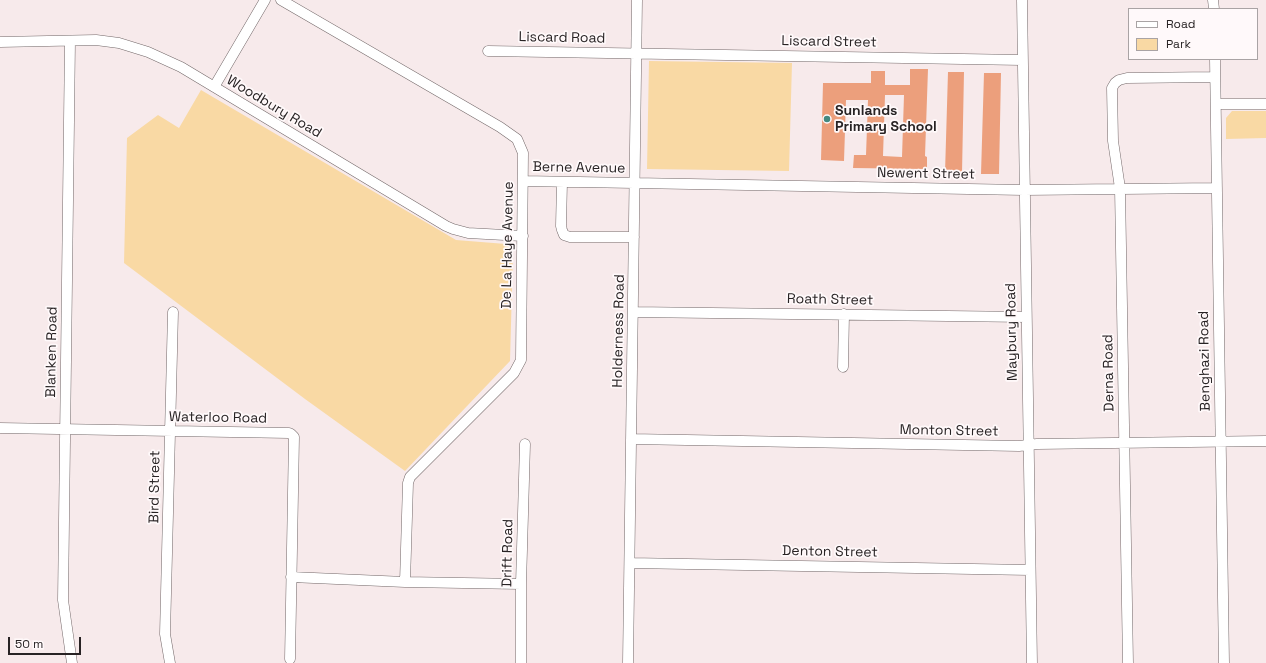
<!DOCTYPE html>
<html>
<head>
<meta charset="utf-8">
<style>
  body { margin:0 }
  #map { position:relative; width:1266px; height:663px; overflow:hidden; background:#f7eaeb; font-family:"Space Grotesk",sans-serif }
  canvas { display:block }
  .legend { position:absolute; left:1128px; top:8px; width:130px; height:52px; box-sizing:border-box; background:#fff9fa; border:1px solid #a9a3a4; margin:0; padding:5px 7px; list-style:none; font-size:12px; color:#282324 }
  .legend li { display:flex; align-items:center; gap:8px; height:20px }
  .legend b { width:20px; border:1px solid #a9a3a4 }
  .scale { position:absolute; left:8px; top:637px; width:73px; height:18px; box-sizing:border-box; border:2px solid #282324; border-top:0; padding-left:5px; font-size:12px; line-height:14px; white-space:nowrap; color:#282324; -webkit-text-stroke:3px #fff9fa; paint-order:stroke }
</style>
</head>
<body>
<div id="map">
<canvas width="1266" height="663"></canvas>
<ul class="legend">
<li><b style="height:5px;background:#fff"></b>Road</li>
<li><b style="height:11px;background:#f9d9a4"></b>Park</li>
</ul>
<div class="scale">50 m</div>
</div>
<script>
const g = document.querySelector('canvas').getContext('2d');
g.lineJoin = 'round';
function paint(path, color) { g.fillStyle = color; g.fill(path, 'evenodd'); }
const shape = rows => new Path2D(rows.map(r => 'M' + r).join(''));
function strokePath(path, color, width, dash) { g.strokeStyle = color; g.lineWidth = width; g.lineCap = dash ? 'butt' : 'round'; g.setLineDash(dash || []); g.stroke(path); }
function drawText(font, color, halo, rows, align = 'center') {
  g.font = font + ' "Space Grotesk",sans-serif'; g.lineWidth = 3.5; g.setLineDash([]); g.textBaseline = 'middle'; g.strokeStyle = halo; g.fillStyle = color; for (const [text, x, y, turn = 0] of rows) {
    g.save(); g.translate(x, y); g.rotate((+turn || 0) * Math.PI / 180); g.textAlign = isNaN(turn) ? turn : align; if (halo) g.strokeText(text, 0, 0); g.fillText(text, 0, 0); g.restore();
  }
}
paint(shape([
  [649,61,792,63,789,171,647,169],
  [201,90,456,240,506,244,513,251,510,361,405,471,305,399,124,263,127,138,158,115,179,128],
  [1232,111,1266,111,1266,138,1226,139,1226,118]
]), '#f9d9a4');
paint(shape([
  [910,69,928,69,925,156,927,157,927,169,853,168,854,155,866,155,868,100,846,100,844,161,821,160,823,83,871,83,871,71,885,71,885,85,910,85],
  [885,95,904,95,902,157,883,156],
  [948,72,964,72,962,173,945,173],
  [984,73,1001,73,999,174,981,174]
]), '#ec9f7c');
const minor = shape([
  [281,0,500,127,517,139,523,153,521,360,514,373,410,477,408,483,405,582],
  [1022,0,1032,663],
  [1213,0,1214,9],
  [70,41,63,600,72,663],
  [0,42,96,40,119,43,148,52,181,67,446,226,453,229,468,233,523,236],
  [488,51,1022,60],
  [1215,59,1224,663],
  [214,87,265,0],
  [1216,104,1266,104],
  [523,181,1024,190,1217,188],
  [562,182,561,226,562,230,564,235,570,237,634,237],
  [633,312,1026,317],
  [843,367,844,314],
  [0,428,289,433,291,434,294,437,290,659],
  [631,439,1019,446,1037,444,1266,441],
  [630,563,1030,570],
  [291,577,405,582,521,584],
  [170,663,165,634,173,312],
  [521,663,521,584,525,444],
  [628,663,637,0],
  [1128,663,1120,188,1113,141,1112,88,1115,83,1119,80,1127,78,1215,77]
]);
strokePath(minor, '#736869', 11);
strokePath(minor, '#fff', 10);
for (const [x, y, r, color] of [
  [827,119,4,"#448980"]
]) { const dot = new Path2D(); dot.arc(x, y, r, 0, 2 * Math.PI); g.fillStyle = color; g.fill(dot); strokePath(dot, '#fff9fa', 1.5); }
drawText('14px', '#282324', '#fff9fa', [
  ["Liscard Road",562,38,1],
  ["Liscard Street",829,42,1],
  ["Woodbury Road",274,107,31],
  ["Berne Avenue",579,168,1],
  ["Newent Street",926,174,1],
  ["De La Haye Avenue",508,245,-89],
  ["Roath Street",830,300,1],
  ["Holderness Road",619,331,-89],
  ["Maybury Road",1012,332,-91],
  ["Blanken Road",52,352,-89],
  ["Benghazi Road",1205,361,-91],
  ["Derna Road",1109,373,-91],
  ["Waterloo Road",218,418,1],
  ["Monton Street",949,431,1],
  ["Bird Street",155,487,-89],
  ["Denton Street",830,552,1],
  ["Drift Road",508,553,-89]
]);
drawText('bold 14px', '#282324', '#fff9fa', [
  ["Sunlands",835,111],
  ["Primary School",835,127]
], 'left');
</script>
</body>
</html>
